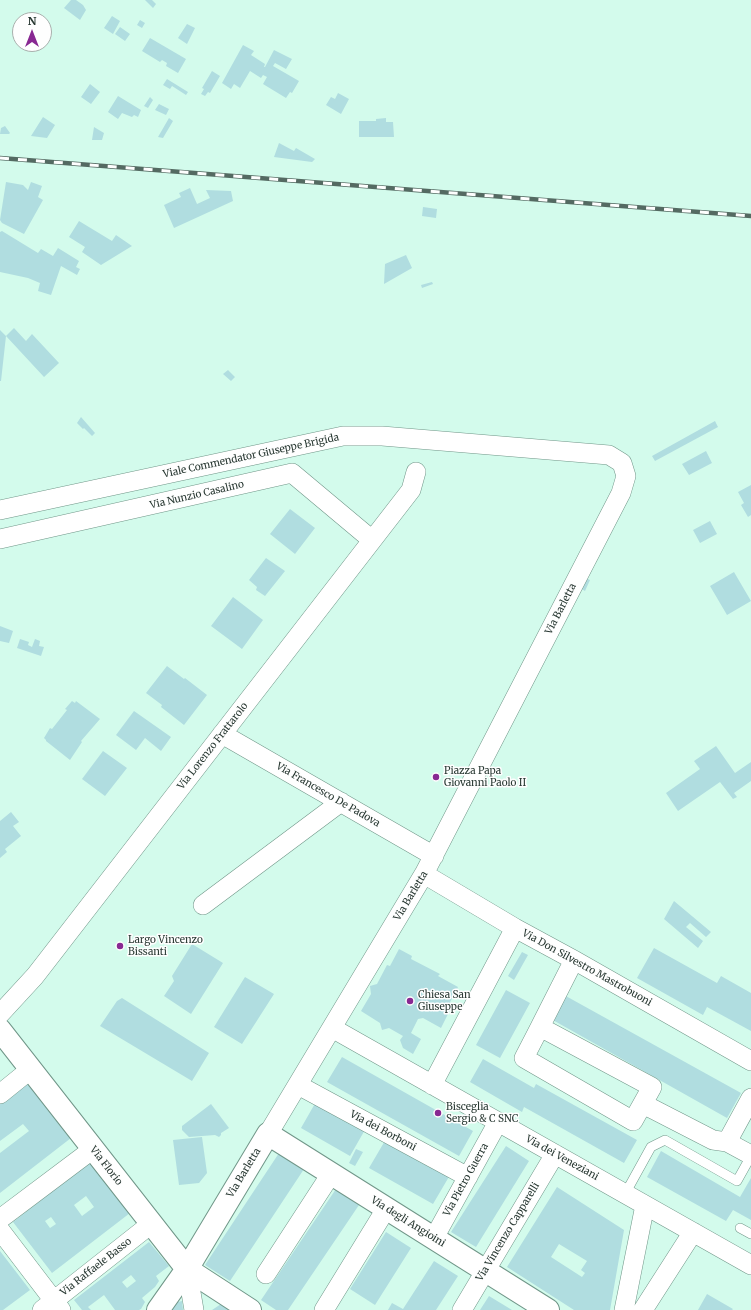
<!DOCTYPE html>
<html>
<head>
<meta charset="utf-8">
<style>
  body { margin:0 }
  #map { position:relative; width:751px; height:1310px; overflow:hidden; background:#d3fbec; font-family:Merriweather,serif }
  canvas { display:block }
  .north { position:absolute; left:12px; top:12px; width:40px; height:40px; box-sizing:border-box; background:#fefefe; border:1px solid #a8afac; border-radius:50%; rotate:0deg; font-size:11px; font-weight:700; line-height:16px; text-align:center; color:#283832 }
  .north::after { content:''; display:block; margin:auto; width:14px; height:18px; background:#882892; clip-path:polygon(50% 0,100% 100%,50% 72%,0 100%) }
</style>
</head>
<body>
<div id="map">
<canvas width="751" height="1310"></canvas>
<div class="north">N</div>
</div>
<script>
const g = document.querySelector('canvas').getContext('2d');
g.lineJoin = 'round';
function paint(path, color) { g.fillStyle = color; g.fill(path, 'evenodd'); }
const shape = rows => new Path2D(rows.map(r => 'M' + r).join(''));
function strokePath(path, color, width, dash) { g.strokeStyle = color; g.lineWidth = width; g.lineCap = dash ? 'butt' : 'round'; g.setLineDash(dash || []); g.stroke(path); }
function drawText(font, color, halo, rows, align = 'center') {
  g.font = font + ' Merriweather,serif'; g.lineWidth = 3; g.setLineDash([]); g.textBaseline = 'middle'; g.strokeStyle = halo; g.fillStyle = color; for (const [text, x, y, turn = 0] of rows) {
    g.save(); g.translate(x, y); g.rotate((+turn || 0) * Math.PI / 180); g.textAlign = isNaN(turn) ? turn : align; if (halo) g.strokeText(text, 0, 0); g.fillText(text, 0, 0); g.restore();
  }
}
paint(shape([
  [71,0,76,0,83,5,86,10,80,20,64,8],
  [145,0,152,0,156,4,153,8],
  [112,16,120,21,113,34,104,28],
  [140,20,145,23,142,28,137,25],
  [187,24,195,28,187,44,178,38],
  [120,27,130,34,125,41,115,34],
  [150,38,186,59,178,73,166,66,167,63,162,60,160,62,142,51],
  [243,45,254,51,251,55,265,64,264,67,265,67,274,50,292,59,286,69,275,63,273,66,299,81,292,93,290,92,286,98,263,84,267,77,263,75,261,78,250,71,240,88,234,84,231,89,222,83],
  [212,71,220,76,210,93,208,92,205,96,201,94,204,89,202,88],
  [167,79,188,92,186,95,172,86,170,89,163,85],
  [90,84,100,92,91,104,81,97],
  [338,93,349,99,341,114,326,105,331,97,335,99],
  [118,96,141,110,138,117,134,115,132,117,122,113,118,119,108,112],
  [150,97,153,100,148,108,144,106],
  [159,104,169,109,166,115,155,110],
  [43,117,55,125,47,138,31,136],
  [169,118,173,121,163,138,158,137],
  [386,118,386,122,393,122,394,137,359,137,359,121,376,121,376,119],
  [5,126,10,133,9,134,0,134,1,128],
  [94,127,104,133,102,140,92,140],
  [279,143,294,151,296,148,315,159,312,162,274,157],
  [6,182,23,185,28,190,31,182,42,186,38,197,43,200,24,234,2,223,0,220],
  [190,188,197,204,210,198,206,190,231,191,233,201,174,228,164,205,181,197,179,193],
  [423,207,437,209,436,218,422,216],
  [79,221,112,241,116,235,132,246,101,265,82,252,85,247,69,237],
  [2,231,38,253,41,249,53,256,58,248,79,261,76,267,80,269,77,275,61,266,51,295,38,291,40,283,28,278,0,272,0,232],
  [406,255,412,268,384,284,385,264],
  [432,282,433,284,422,288,421,285],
  [14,328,26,341,32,334,59,363,44,377,6,336],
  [0,330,6,336,1,381,0,381],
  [228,370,235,377,231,381,223,374],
  [81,417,95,433,92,436,84,428,83,429,77,423],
  [715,421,718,427,655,461,652,456],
  [706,451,712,463,689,475,682,464],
  [751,485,751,515,748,517,741,505,744,503,738,492],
  [290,509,315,528,295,554,270,534],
  [710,521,717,534,700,543,693,530],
  [266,558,285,571,265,596,256,590,257,587,249,580],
  [734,572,751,601,727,615,710,586],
  [585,578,590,580,585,591,580,588],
  [233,597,263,620,242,649,211,626],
  [0,626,13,631,9,643,0,641],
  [20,639,29,642,28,645,32,647,35,639,40,641,39,646,44,647,41,656,17,648],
  [167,666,184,679,185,678,207,695,184,725,161,707,162,705,146,693],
  [72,701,75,703,76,701,100,719,81,741,82,742,70,760,46,741,46,740,44,738,50,728,52,729,67,710,65,709],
  [134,711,171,737,161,751,145,738,136,750,116,735],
  [716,746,735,773,751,762,751,781,734,793,737,797,733,799,720,782,678,811,666,793,700,769,694,761],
  [103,751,127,768,105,796,82,779],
  [11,812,19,822,13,826,21,836,5,849,7,852,0,858,0,821],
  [674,901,711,932,706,937,690,923,686,927,703,941,698,948,664,919],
  [192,944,223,963,191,1014,164,996,174,981,172,976],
  [654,948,717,983,721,976,751,993,751,1031,707,1007,703,1015,637,978],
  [399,949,412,956,411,959,440,974,438,976,458,987,448,1006,451,1008,441,1028,423,1018,418,1019,411,1033,421,1039,413,1054,403,1048,400,1040,403,1036,389,1028,382,1030,380,1023,361,1011,371,994,370,986,377,984,387,965,390,966],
  [522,952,528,955,514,980,508,976],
  [245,977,274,994,242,1044,214,1027],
  [506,990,530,1003,500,1058,476,1045],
  [564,995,741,1093,727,1118,551,1019],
  [122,998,209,1053,192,1081,100,1026,117,1001],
  [342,1057,473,1131,459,1156,327,1082],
  [483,1059,534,1088,536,1084,637,1140,624,1163,524,1107,522,1112,470,1082],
  [28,1081,71,1138,0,1193,0,1153,29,1131,23,1124,0,1141,0,1103],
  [317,1100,366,1128,350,1156,301,1128],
  [211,1104,229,1128,221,1133,221,1135,219,1137,215,1135,189,1137,182,1130,182,1126],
  [202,1137,207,1173,199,1183,179,1185,173,1140],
  [386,1139,450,1175,433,1204,369,1168],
  [506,1146,529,1161,476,1247,451,1232],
  [356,1149,363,1152,355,1166,349,1163],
  [281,1150,306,1166,230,1281,205,1265],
  [661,1151,740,1197,751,1178,751,1220,733,1210,726,1221,647,1177],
  [90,1162,130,1213,52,1273,13,1222],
  [86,1196,94,1207,82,1216,74,1205],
  [51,1217,56,1224,50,1228,45,1221],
  [557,1187,624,1230,610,1310,574,1310,507,1267],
  [559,1244,587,1261,581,1270,585,1273,582,1277,551,1257],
  [336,1189,359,1205,288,1310,276,1310,261,1300],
  [386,1232,411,1248,375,1305,350,1289],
  [149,1242,169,1266,156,1276,159,1281,155,1287,142,1298,145,1302,141,1309,139,1310,115,1310,104,1295,88,1307,91,1310,82,1310,74,1300],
  [131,1275,136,1281,127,1288,122,1282],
  [0,1251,30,1290,3,1310,0,1310],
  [434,1261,458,1276,436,1310,388,1310,392,1303,403,1309],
  [707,1294,733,1309,732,1310,698,1310],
  [489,1296,512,1310,480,1310],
  [182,1301,183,1310,166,1310,165,1305],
  [221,1304,230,1310,212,1310]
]), '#b0dde0');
const service = shape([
  [625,1194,651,1147,665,1140,737,1181,751,1156],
  [740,1228,751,1234]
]);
const minor = shape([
  [0,510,343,436,382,436,609,455,622,463,626,476,621,493,424,874,268,1134],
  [0,539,292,473,372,540],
  [222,734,434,856],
  [424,874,515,928,574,960,751,1061],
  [203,905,341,802],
  [0,1014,35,976,411,490,416,472],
  [540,1027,652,1087,633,1121,524,1058,540,1027],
  [540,1027,574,960],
  [332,1028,751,1265],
  [298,1085,468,1177],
  [432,1085,515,928],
  [0,1094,31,1069],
  [751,1098,727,1142,751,1155],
  [643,1104,713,1140,727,1142],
  [0,1219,93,1149],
  [0,1230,61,1310],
  [434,1238,498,1122],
  [187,1269,194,1310],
  [266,1274,331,1174],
  [42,1310,151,1224],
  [324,1310,386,1209],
  [462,1310,555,1154],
  [624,1310,645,1205],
  [643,1310,693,1232]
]);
const tertiary = shape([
  [0,1030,187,1269,250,1310],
  [158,1310,187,1269,268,1134,548,1310]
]);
strokePath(service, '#709688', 10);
strokePath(minor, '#709688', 20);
strokePath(tertiary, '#709688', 24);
strokePath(service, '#fff', 9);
strokePath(minor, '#fff', 19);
strokePath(tertiary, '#fff', 22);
const rail = shape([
  [0,158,751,216]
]);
strokePath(rail, '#546a62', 4.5);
strokePath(rail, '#fefefe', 3, [9]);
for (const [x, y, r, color] of [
  [436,777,4,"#882892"],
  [120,946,4,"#882892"],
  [410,1001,4,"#882892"],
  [438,1113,4,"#882892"]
]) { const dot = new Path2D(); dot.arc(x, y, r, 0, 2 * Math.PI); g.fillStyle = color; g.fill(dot); strokePath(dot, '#fefefe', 1.5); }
drawText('10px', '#283832', '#fefefe', [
  ["Viale Commendator Giuseppe Brigida",251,456,-12],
  ["Via Nunzio Casalino",197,495,-13],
  ["Via Barletta",561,609,-63],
  ["Via Lorenzo Frattarolo",213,746,-52],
  ["Via Francesco De Padova",328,795,30],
  ["Via Barletta",411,896,-59],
  ["Via Don Silvestro Mastrobuoni",587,968,29],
  ["Via dei Borboni",383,1131,28],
  ["Via dei Veneziani",562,1158,29],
  ["Via Florio",106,1166,52],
  ["Via Barletta",244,1173,-59],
  ["Via Pietro Guerra",466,1180,-61],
  ["Via degli Angioini",408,1222,32],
  ["Via Vincenzo Capparelli",508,1232,-59],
  ["Via Raffaele Basso",96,1267,-38]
]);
drawText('10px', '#283832', '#fefefe', [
  ["Piazza Papa",444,771],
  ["Giovanni Paolo II",444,783],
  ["Largo Vincenzo",128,940],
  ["Bissanti",128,952],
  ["Chiesa San",418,995],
  ["Giuseppe",418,1007],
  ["Bisceglia",446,1107],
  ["Sergio & C SNC",446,1119]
], 'left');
</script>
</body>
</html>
